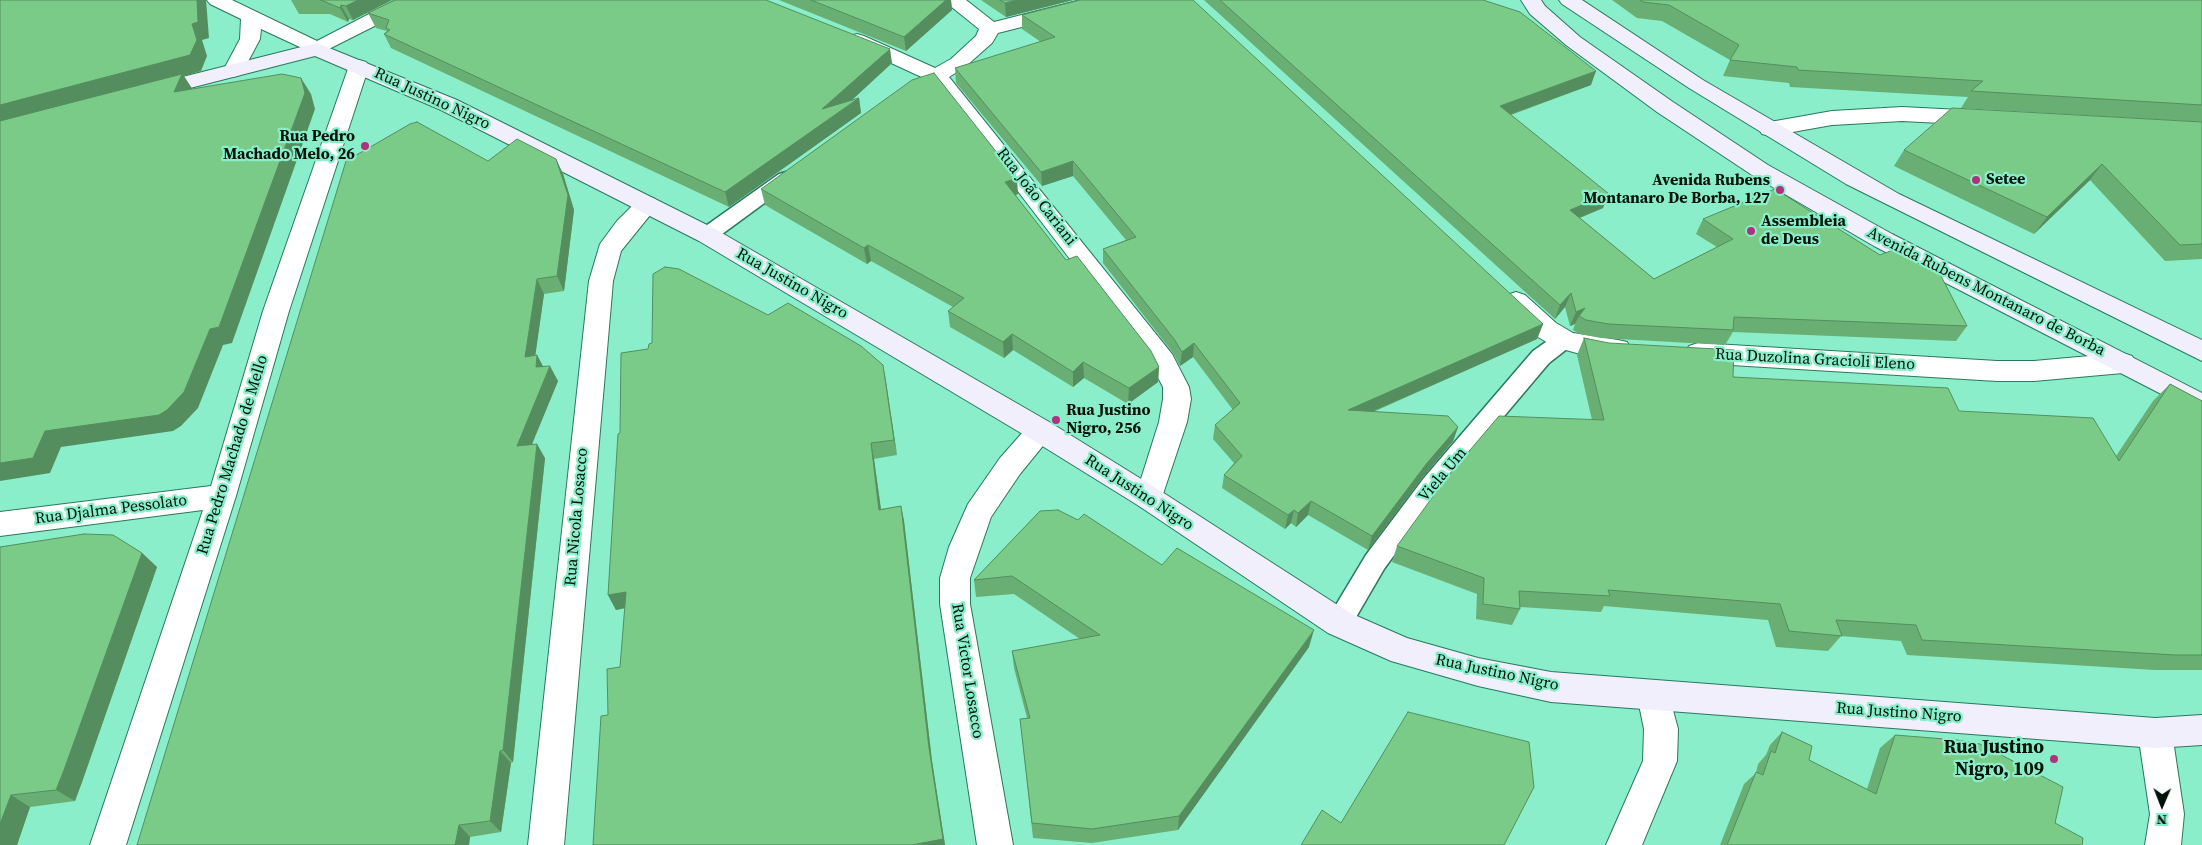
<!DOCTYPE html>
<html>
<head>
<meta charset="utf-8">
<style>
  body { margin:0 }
  #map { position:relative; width:2202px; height:845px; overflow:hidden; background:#89eec9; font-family:"Source Serif 4",serif }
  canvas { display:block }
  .north { position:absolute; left:2137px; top:780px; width:50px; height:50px; -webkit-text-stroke:4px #89eec9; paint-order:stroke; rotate:181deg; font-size:14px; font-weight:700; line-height:20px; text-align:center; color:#00130b }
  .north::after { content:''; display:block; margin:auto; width:18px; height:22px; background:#00130b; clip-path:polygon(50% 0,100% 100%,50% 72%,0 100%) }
</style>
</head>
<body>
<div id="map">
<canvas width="2202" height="845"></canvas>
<div class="north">N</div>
</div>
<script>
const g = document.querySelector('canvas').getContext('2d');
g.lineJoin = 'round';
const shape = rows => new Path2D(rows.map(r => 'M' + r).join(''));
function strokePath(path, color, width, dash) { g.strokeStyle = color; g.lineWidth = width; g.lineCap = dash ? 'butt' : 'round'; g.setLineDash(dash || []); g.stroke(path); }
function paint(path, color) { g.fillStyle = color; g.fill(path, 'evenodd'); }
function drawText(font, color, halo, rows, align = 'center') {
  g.font = font + ' "Source Serif 4",serif'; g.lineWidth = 4.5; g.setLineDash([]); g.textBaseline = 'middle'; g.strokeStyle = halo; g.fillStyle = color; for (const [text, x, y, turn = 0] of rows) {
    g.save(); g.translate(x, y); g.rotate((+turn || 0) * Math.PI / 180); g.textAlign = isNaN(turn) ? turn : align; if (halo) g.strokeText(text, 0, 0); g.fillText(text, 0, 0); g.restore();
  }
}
const lane = shape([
  [786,172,793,174,795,178,793,182,714,240,707,242,700,240,697,235,700,230,779,174,786,172],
  [1564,332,1572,335,1575,340,1572,345,1549,363,1440,492,1384,569,1348,631,1339,634,1330,631,1326,623,1330,615,1366,555,1424,478,1533,351,1556,335,1564,332]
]);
const street = shape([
  [207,0,232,0,317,41,396,0,421,0,418,4,317,55,261,29,260,39,243,71,240,75,233,77,226,75,223,71,240,39,241,19,210,4,207,0],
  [943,0,966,0,994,22,1081,0,1115,0,1112,4,998,33,992,43,965,67,949,77,1172,354,1189,387,1191,399,1187,422,1159,506,1149,510,1139,506,1135,498,1159,422,1163,399,1163,387,1152,366,941,91,928,80,850,44,847,40,850,36,857,34,864,36,935,68,951,59,976,36,979,29,943,0],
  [359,60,366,62,369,66,289,311,236,496,126,845,90,845,203,510,0,536,0,512,211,486,263,311,349,66,352,62,359,60],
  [1902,107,1980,111,1988,113,1991,118,1988,123,1980,125,1902,121,1832,125,1770,136,1762,134,1759,129,1762,124,1770,122,1832,111,1902,107],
  [647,196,655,199,659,204,621,251,613,281,564,845,528,845,589,281,600,244,617,221,639,199,647,196],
  [1516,292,1525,295,1556,323,1573,333,1618,340,1627,342,1631,349,1627,356,1618,358,1584,355,1555,347,1538,337,1507,307,1503,301,1507,295,1516,292],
  [1698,343,1997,361,2034,361,2123,353,2132,356,2136,363,2132,370,2123,373,2034,381,1997,381,1698,363,1689,360,1685,353,1689,346,1698,343],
  [1041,420,1051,423,1055,431,1020,474,991,517,970,578,970,604,1013,845,977,845,940,604,940,578,949,547,968,504,1000,458,1031,423,1041,420],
  [1653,680,1665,685,1669,695,1678,729,1677,761,1642,845,1606,845,1643,761,1644,729,1637,695,1641,685,1653,680],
  [2155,718,2167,722,2172,733,2184,814,2181,845,2145,845,2150,814,2138,733,2143,722,2155,718]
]);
const secondary = shape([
  [1521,0,1541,0,1545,6,1580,37,1673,102,1768,165,1892,234,2202,393,2202,415,1874,246,1752,175,1657,112,1566,45,1530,14,1521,0],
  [1559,0,1582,0,1703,80,1899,194,2202,340,2202,361,1846,184,1689,88,1562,4,1559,0],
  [317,43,457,100,715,229,1051,423,1159,490,1350,613,1407,638,1478,658,1551,672,2155,718,2202,715,2202,745,2155,748,1551,702,1478,686,1391,661,1328,633,1139,506,1031,439,699,241,441,110,315,56,151,98,143,97,140,92,143,87,317,43]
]);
strokePath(lane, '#29785f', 3);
strokePath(street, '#29785f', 2);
strokePath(secondary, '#29785f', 2);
paint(lane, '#fff');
paint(street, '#fff');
paint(secondary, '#f0effb');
paint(shape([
  [291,0,392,0,353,20,349,19,348,22,330,14,299,14],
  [779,0,951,0,952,10,906,51],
  [981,0,1073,0,1006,17],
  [1204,0,1483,0,1591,85,1511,115,1603,208,1580,218,1654,279,1717,247,1696,234,1703,219,1967,326,1956,341,1733,332,1725,345,1601,338,1580,334,1573,330,1575,324,1570,326,1565,307,1555,319],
  [1612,0,2202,0,2202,122,1961,108,1968,97,1790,87,1789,83,1723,76,1730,60,1662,21,1637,18],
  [368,13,892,63,851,100,859,98,861,113,729,207,391,48,384,34,387,31,376,28],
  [1022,15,1543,324,1537,339,1373,412,1458,427,1453,441,1423,477,1368,550,1308,515,1296,527,1291,523,1285,529,1222,488,1224,475,1234,463,1213,439,1215,425,1233,410,1193,357,1180,366,1173,353,1103,263,1103,249,1126,240,1073,176,1042,186,956,83,955,68,1041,42,1022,29],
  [2202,122,2202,259,2165,261,2090,180,2034,234,1894,166,1904,150],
  [556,159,563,174,574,210,564,291,544,294,535,355,537,355,543,367,558,381,532,444,545,458,513,762,511,763,501,832,470,837,469,845,137,845,488,161],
  [761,189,1018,194,1015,195,1066,260,1159,367,1158,382,1128,404,1084,378,1073,387,1013,350,1004,358,950,327,948,311,953,307,871,261,867,264,765,205],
  [768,315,883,365,897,455,874,459,881,509,901,506,904,521,932,761,945,845,593,845,608,715,620,667,625,608,616,610,608,595,620,433,648,349],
  [1584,338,1733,377,1959,411,2116,456,2153,401,2170,384,2202,401,2202,670,2155,670,1907,655,1901,641,1841,636,1828,651,1776,647,1768,620,1604,606,1601,612,1520,607,1520,609,1512,625,1476,619,1477,594,1392,562,1397,546,1592,420,1577,355],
  [1040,511,1162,565,1309,647,1178,830,1092,843,1033,838,1020,719,1027,718,1014,668,1012,651,1080,639,1014,594,976,597,974,580],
  [0,547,142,553,157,567,82,782,75,801,30,807,17,845,0,845],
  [1782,732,1809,760,1867,789,1880,748,1895,735,2055,823,2082,845,1720,845,1744,784,1756,773,1758,764,1766,755,1770,745]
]), '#69af74');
paint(shape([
  [197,0,206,0,209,38,202,40,207,56,201,71,184,76,193,90,0,124,0,105,192,24],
  [358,0,392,0,353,20,346,6],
  [946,0,951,0,952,10,906,51,904,37],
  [1017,0,1073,0,1006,17,1005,3],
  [341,5,349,19,348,22,340,8],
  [890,49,892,63,837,114,859,98,861,113,729,207,725,192,822,109],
  [1596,71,1591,85,1495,120,1500,106],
  [301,78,311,94,315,109,232,343,223,345,198,408,181,426,173,431,61,447,50,473,0,481,0,463,45,431],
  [556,159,563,174,574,210,564,291,557,276],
  [1073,161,1073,176,1042,186,1041,172],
  [2102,164,2090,180,2034,234,2047,217],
  [1017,178,1018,194,1006,198,1005,182],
  [1609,194,1603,208,1564,224,1570,210],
  [868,245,871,261,867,264,864,248],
  [537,279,544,294,533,372,525,357],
  [1571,293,1565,307,1555,319,1560,305],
  [1585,308,1579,316,1575,324,1570,326,1576,312],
  [1543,324,1537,339,1344,424,1348,410],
  [1012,334,1013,350,1004,358,1003,342],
  [1194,343,1193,357,1180,366,1182,352],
  [537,355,545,370,550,366,558,381,525,461,517,446,536,367],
  [1083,362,1084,378,1073,387,1073,372],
  [883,365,886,381,897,455,894,440],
  [1159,367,1158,382,1128,404,1129,388],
  [1458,427,1453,441,1423,477,1368,550,1372,536,1427,463],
  [871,443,874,459,883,525,879,510],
  [537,444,545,458,513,762,503,750],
  [1311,501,1308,515,1296,527,1298,513],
  [901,506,904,521,932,761,945,845,912,845,929,748],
  [1294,510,1291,523,1285,529,1288,515],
  [142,553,157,567,82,782,75,801,56,790],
  [626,592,634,606,616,610,608,595],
  [1314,630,1309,647,1178,830,1179,816],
  [500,751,511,763,501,832,490,821],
  [11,795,30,807,17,845,0,845,0,824],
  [459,825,470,837,469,845,455,845]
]), '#558e5e');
const building = shape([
  [0,0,197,0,198,22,192,24,197,40,190,55,0,105,0,0],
  [321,0,358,0,346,6,341,5,340,8,321,0],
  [395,0,766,0,890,49,822,109,859,98,725,192,384,34,390,30,386,28,389,20,368,13,395,0],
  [811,0,946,0,904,37,811,0],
  [1000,0,1017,0,1005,3,1000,0],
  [1080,0,1193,0,1543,324,1348,410,1448,416,1458,427,1427,463,1372,536,1311,501,1298,513,1294,510,1288,515,1224,475,1242,456,1215,425,1240,403,1194,343,1182,352,1174,339,1103,249,1136,237,1073,161,1041,172,955,68,1055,37,1022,15,1080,0],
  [1220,0,1483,0,1520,12,1596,71,1500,106,1609,194,1570,210,1654,279,1733,239,1703,219,1775,189,1880,255,1893,250,1940,274,1967,326,1734,317,1733,330,1608,324,1586,320,1579,316,1585,308,1576,312,1571,293,1560,305,1220,0],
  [1640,0,2202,0,2202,105,1971,91,1983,81,1798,70,1797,67,1730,60,1739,45,1669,5,1643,2,1640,0],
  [934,73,1017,178,1005,182,1066,260,1077,256,1151,351,1159,367,1129,388,1083,362,1073,372,1012,334,1003,342,948,311,964,298,868,245,864,248,761,189,912,80,934,73],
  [182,74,174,92,282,74,301,78,305,93,219,327,210,329,184,392,167,410,159,415,45,431,33,458,0,463,0,121,182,74],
  [1952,108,2202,122,2202,244,2180,245,2102,164,2047,217,1904,150,1952,108],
  [417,122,488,161,517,139,556,159,568,195,557,276,537,279,525,357,537,355,536,367,550,366,517,446,537,444,503,750,500,751,490,821,459,825,455,845,137,845,346,161,410,124,417,122],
  [665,267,679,269,768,315,788,303,861,346,883,365,894,440,871,443,879,510,901,506,929,748,943,839,912,845,593,845,601,716,608,715,607,669,620,667,626,592,608,595,618,434,620,433,621,353,648,349,649,344,652,343,653,274,665,267],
  [1584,338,1609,343,1734,350,1733,377,1948,388,1959,411,2093,418,2119,461,2170,384,2202,401,2202,655,2175,655,1922,640,1916,625,1836,620,1842,636,1789,631,1780,604,1608,590,1610,596,1519,591,1520,609,1483,604,1484,578,1397,546,1447,477,1499,416,1604,420,1584,338],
  [1058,510,1078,520,1084,514,1162,565,1177,548,1314,630,1179,816,1092,829,1032,823,1020,719,1030,718,1012,651,1100,635,1012,576,974,580,1040,511,1058,510],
  [84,534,113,535,142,553,64,770,56,790,11,795,0,824,0,547,84,534],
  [1408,712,1529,742,1534,787,1504,845,1301,845,1322,810,1341,823,1408,712],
  [1782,732,1812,746,1809,760,1876,794,1895,735,1957,740,1980,744,2063,787,2055,823,2083,838,2082,845,1727,845,1756,772,1763,775,1771,751,1775,753,1782,732]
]);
paint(building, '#7acb87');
strokePath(building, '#558e5e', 1);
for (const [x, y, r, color] of [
  [365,146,5,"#b0317d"],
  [1976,180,5,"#b0317d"],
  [1780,190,5,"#b0317d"],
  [1751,231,5,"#b0317d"],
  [1056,420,5,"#b0317d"],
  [2054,759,5,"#b0317d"]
]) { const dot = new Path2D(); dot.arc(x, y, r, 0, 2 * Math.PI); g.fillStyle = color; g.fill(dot); strokePath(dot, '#89eec9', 2); }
drawText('16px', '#00130b', '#89eec9', [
  ["Rua Justino Nigro",432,99,25],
  ["Rua João Cariani",1036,197,52],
  ["Rua Justino Nigro",792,284,30],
  ["Avenida Rubens Montanaro de Borba",1986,292,27],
  ["Rua Duzolina Gracioli Eleno",1815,360,3],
  ["Rua Pedro Machado de Mello",233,455,-73],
  ["Viela Um",1443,475,-50],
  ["Rua Justino Nigro",1139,493,33],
  ["Rua Djalma Pessolato",111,510,-7],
  ["Rua Nicola Losacco",577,517,-85],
  ["Rua Victor Losacco",967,671,81],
  ["Rua Justino Nigro",1497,673,12],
  ["Rua Justino Nigro",1899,713,4]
]);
drawText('bold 16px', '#00130b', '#89eec9', [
  ["Rua Pedro",355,137,"right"],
  ["Machado Melo, 26",355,155,"right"],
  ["Setee",1986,180],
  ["Avenida Rubens",1770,181,"right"],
  ["Montanaro De Borba, 127",1770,199,"right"],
  ["Assembleia",1761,222],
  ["de Deus",1761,240],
  ["Rua Justino",1066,411],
  ["Nigro, 256",1066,429]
], 'left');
drawText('bold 19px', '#00130b', '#89eec9', [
  ["Rua Justino",2044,748],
  ["Nigro, 109",2044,770]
], 'right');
</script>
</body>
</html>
